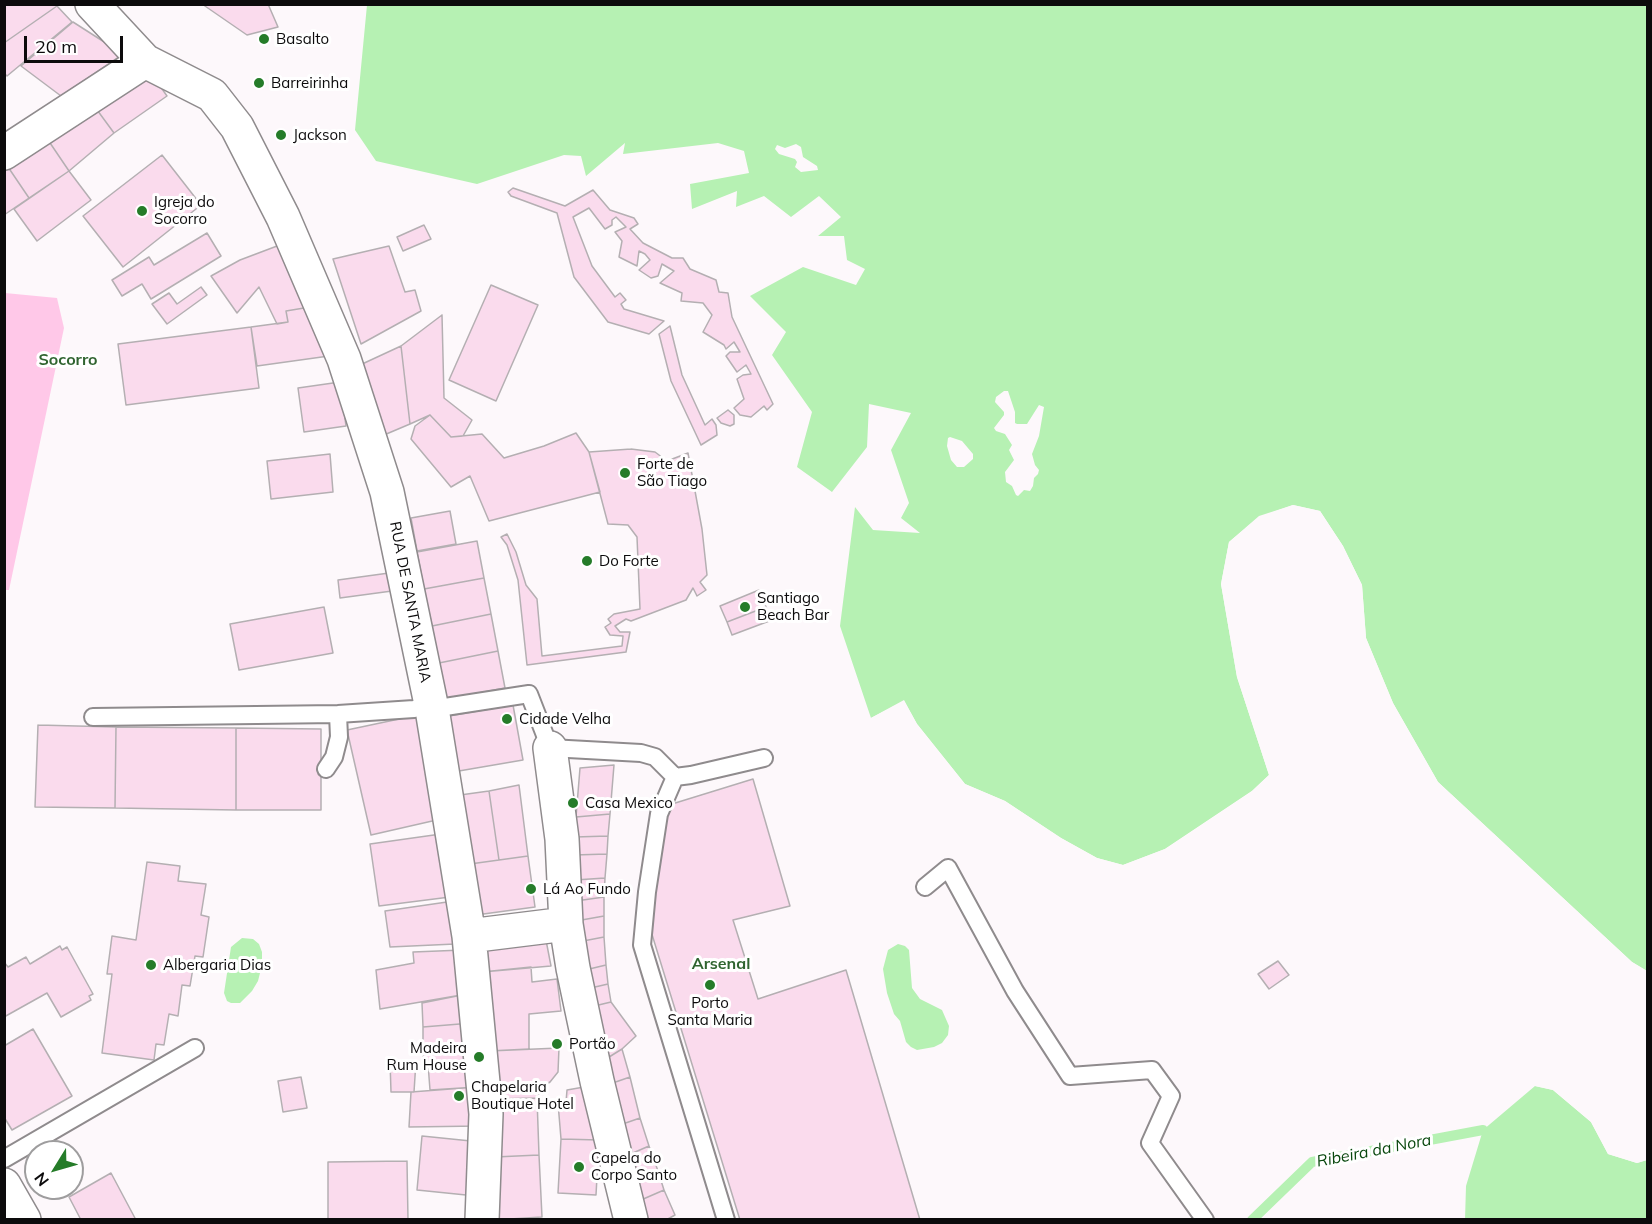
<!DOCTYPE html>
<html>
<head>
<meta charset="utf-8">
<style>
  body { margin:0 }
  #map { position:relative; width:1652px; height:1224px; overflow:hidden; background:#fdf8fb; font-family:Mulish,sans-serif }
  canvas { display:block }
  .frame { position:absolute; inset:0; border:6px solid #0c0b0c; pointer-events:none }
  .north { position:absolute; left:24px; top:1140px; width:60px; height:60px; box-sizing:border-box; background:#fff; border:2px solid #9e9d9e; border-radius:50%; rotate:233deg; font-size:16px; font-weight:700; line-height:24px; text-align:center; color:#0c0b0c }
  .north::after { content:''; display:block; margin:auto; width:21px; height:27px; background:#257c29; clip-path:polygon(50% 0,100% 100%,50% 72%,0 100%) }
  .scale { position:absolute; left:24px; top:36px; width:99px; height:27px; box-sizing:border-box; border:3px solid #0c0b0c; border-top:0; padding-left:8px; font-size:18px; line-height:21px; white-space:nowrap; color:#0c0b0c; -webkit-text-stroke:4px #fff; paint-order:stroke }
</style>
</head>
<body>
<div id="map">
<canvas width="1652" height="1224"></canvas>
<div class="frame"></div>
<div class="north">N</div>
<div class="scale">20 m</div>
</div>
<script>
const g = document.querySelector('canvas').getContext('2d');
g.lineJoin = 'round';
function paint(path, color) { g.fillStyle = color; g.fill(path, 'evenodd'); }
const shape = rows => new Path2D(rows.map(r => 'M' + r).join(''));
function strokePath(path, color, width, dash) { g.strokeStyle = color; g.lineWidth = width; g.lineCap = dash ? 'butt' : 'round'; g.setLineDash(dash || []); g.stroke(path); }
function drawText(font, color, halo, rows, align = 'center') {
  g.font = font + ' Mulish,sans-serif'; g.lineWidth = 6; g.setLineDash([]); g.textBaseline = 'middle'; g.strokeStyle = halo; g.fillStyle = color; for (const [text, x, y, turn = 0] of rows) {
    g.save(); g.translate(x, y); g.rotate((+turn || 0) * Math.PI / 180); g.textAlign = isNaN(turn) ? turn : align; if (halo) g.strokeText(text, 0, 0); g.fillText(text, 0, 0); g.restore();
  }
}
paint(shape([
  [5,293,57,298,64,328,9,590,4,590]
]), '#ffc8e8');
paint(shape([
  [367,5,1647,5,1647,971,1632,962,1438,782,1393,703,1366,638,1362,585,1343,546,1320,511,1293,505,1259,516,1229,542,1221,584,1237,677,1269,775,1252,791,1165,849,1123,865,1097,858,1061,838,1005,801,965,784,917,724,904,701,871,718,840,626,855,507,873,530,920,533,901,518,909,503,891,450,911,413,869,404,867,447,832,492,797,467,812,412,772,355,786,332,750,296,803,267,856,285,865,269,847,260,844,236,818,236,841,217,819,196,791,217,764,196,736,207,737,191,692,209,690,184,749,173,744,151,718,143,623,154,625,143,586,176,581,156,564,155,477,184,376,161,355,130],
  [796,144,801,147,803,157,817,166,818,170,801,172,795,167,797,162,795,159,779,154,775,149,777,145,785,148],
  [1004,391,1008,391,1015,412,1015,423,1017,424,1027,424,1039,405,1044,407,1039,436,1032,454,1035,465,1039,470,1038,474,1034,478,1033,486,1030,491,1024,490,1018,496,1016,495,1012,486,1006,482,1005,472,1014,460,1009,450,1012,445,1005,434,996,431,994,428,1004,415,1004,412,995,402,996,397],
  [950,437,962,441,973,454,973,459,964,467,957,467,951,460,947,446,948,438],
  [242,938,253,939,259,944,262,952,262,965,258,981,252,991,240,1003,231,1003,227,1001,224,993,231,947],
  [898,944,905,946,909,950,912,988,920,999,942,1010,949,1026,948,1035,942,1043,934,1047,917,1050,911,1047,906,1042,900,1021,894,1014,887,993,883,969,888,950],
  [1535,1086,1553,1090,1591,1122,1608,1154,1637,1163,1647,1160,1647,1219,1465,1220,1466,1186,1483,1130]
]), '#b6f1b3');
paint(shape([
  [1293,505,1320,511,1343,546,1362,585,1366,638,1393,703,1438,782,1632,962,1647,971,1648,974,1630,965,1436,784,1390,704,1364,639,1359,586,1341,547,1318,513,1294,508,1261,519,1232,543,1224,584,1240,677,1272,776,1254,794,1166,852,1123,868,1096,860,1060,841,1004,803,963,786,915,725,902,704,873,721,869,719,904,700,917,724,965,784,1005,801,1061,838,1097,858,1123,865,1165,849,1252,791,1269,775,1237,677,1221,584,1229,542,1259,517],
  [1533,1083,1554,1088,1593,1120,1610,1152,1637,1160,1648,1157,1647,1160,1637,1163,1608,1154,1591,1122,1553,1090,1535,1086]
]), '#fdf8fb');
strokePath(shape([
  [1252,1220,1312,1162,1483,1130]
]), '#b6f1b3', 10);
const building = shape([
  [4,4,56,4,57,6,4,43,4,4],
  [202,4,268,4,278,27,247,35,202,4],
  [57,6,72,22,7,76,4,73,4,43,57,6],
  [73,22,123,54,61,96,21,66,73,22],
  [146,66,167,96,114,133,92,103,146,66],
  [92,103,114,133,69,171,46,137,92,103],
  [46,137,69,171,29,198,6,164,46,137],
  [162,155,201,205,123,267,83,216,162,155],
  [6,164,29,198,4,215,4,165,6,164],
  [69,171,91,200,37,241,14,209,69,171],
  [513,188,565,206,593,190,610,210,634,218,638,224,630,229,643,243,672,258,683,258,690,269,716,280,719,292,728,293,732,317,773,404,767,410,764,406,751,417,740,415,734,408,744,399,737,379,743,375,751,374,746,365,737,372,726,356,730,352,740,352,734,342,726,349,724,345,703,332,712,315,703,303,681,301,682,293,660,283,674,271,662,264,658,276,651,278,639,270,650,260,645,254,639,251,637,266,619,257,622,241,615,232,626,227,616,217,612,220,612,225,605,229,589,208,573,217,592,266,615,297,620,293,626,300,621,304,624,309,664,321,649,334,608,322,574,277,557,213,511,196,508,192,513,188],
  [424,225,431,239,403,251,397,237,424,225],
  [207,233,221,256,151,299,142,284,122,296,112,280,149,257,154,265,207,233],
  [285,243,310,307,286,311,288,322,277,324,259,287,237,313,211,276,240,260,285,243],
  [389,246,405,292,415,290,421,311,361,344,333,259,389,246],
  [491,285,538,305,496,401,449,380,491,285],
  [201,287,207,295,167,324,152,304,169,293,177,304,201,287],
  [310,307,329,356,257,366,251,327,288,322,286,311,310,307],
  [442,315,444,398,472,420,463,436,451,437,430,415,410,424,401,346,442,315],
  [670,326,682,375,705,425,712,419,716,425,717,435,701,445,671,381,659,334,670,326],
  [251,327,259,388,126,405,118,344,251,327],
  [401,346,410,424,384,435,360,365,401,346],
  [340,382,346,426,304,432,298,388,340,382],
  [728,410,734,415,734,424,730,426,721,423,717,418,728,410],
  [430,415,451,437,482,434,504,458,544,446,576,433,589,452,600,492,489,521,470,476,451,487,411,439,415,426,430,415],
  [631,449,655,452,667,461,688,453,702,529,707,575,700,582,706,590,697,596,693,588,686,600,631,621,626,619,615,626,620,632,630,632,626,652,527,665,518,580,507,545,501,537,507,534,516,552,526,585,537,599,542,656,622,646,623,636,610,635,605,627,611,623,608,619,614,614,640,609,637,537,628,525,608,524,589,452,631,449],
  [330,454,333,492,271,499,267,461,330,454],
  [450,511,456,544,417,551,411,518,450,511],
  [477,541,484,578,424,589,417,552,477,541],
  [389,573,392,591,340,598,338,580,389,573],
  [484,578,491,614,432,626,424,589,484,578],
  [759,590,766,607,727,622,720,606,759,590],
  [324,607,333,653,239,670,230,624,324,607],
  [766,607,772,620,732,635,727,622,766,607],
  [491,614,498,651,439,663,432,626,491,614],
  [498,651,505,688,446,699,439,663,498,651],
  [513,705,523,760,453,772,443,717,513,705],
  [418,715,441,819,371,835,347,730,418,715],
  [38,725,116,727,115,808,35,807,38,725],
  [116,727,236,728,236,810,115,808,116,727],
  [236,728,321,729,321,810,236,810,236,728],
  [614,765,610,814,576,817,580,768,614,765],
  [753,779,790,906,733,920,758,999,846,970,920,1220,740,1220,646,915,657,831,672,804,753,779],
  [519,785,528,856,499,860,489,791,519,785],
  [489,791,499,860,470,864,460,795,489,791],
  [610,814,608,836,575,837,576,817,610,814],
  [441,834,450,897,379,906,370,844,441,834],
  [608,836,607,854,574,855,575,837,608,836],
  [607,854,605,878,575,880,574,855,607,854],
  [528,856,535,907,476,915,470,864,528,856],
  [147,862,180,866,178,881,206,884,201,915,209,917,203,957,195,956,190,986,182,985,178,1016,169,1014,164,1045,156,1044,154,1060,102,1053,112,974,107,974,112,936,136,940,147,862],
  [605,878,604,897,576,901,575,880,605,878],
  [604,897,604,916,576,921,576,901,604,897],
  [447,902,455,944,390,947,385,911,447,902],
  [604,916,604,937,578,942,576,921,604,916],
  [545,935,551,966,482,972,480,944,545,935],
  [604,937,606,965,581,971,578,942,604,937],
  [60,946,62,950,67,947,93,994,89,996,91,1000,61,1017,47,993,4,1017,4,962,8,967,26,957,30,964,60,946],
  [463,950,467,994,380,1009,376,970,414,963,413,952,463,950],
  [1278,961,1289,975,1269,989,1258,974,1278,961],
  [606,965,608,984,582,990,581,971,606,965],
  [531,967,532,982,557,979,561,1011,529,1014,529,1049,489,1051,482,972,531,967],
  [608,984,611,1002,586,1008,582,990,608,984],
  [467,994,472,1023,423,1027,422,1003,467,994],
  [611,1002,636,1036,622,1049,601,1062,586,1008,611,1002],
  [472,1023,477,1087,430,1090,428,1064,423,1065,423,1027,472,1023],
  [33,1029,72,1096,12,1130,4,1117,4,1046,33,1029],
  [559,1048,558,1072,550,1082,542,1087,537,1098,493,1099,489,1051,559,1048],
  [622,1049,630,1077,607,1085,601,1062,622,1049],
  [390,1061,416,1061,414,1092,391,1092,390,1061],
  [301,1077,307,1108,283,1112,278,1081,301,1077],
  [630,1077,640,1118,617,1126,607,1085,630,1077],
  [477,1087,479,1126,409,1127,411,1092,477,1087],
  [584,1087,599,1140,561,1139,558,1103,566,1102,567,1090,584,1087],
  [537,1098,539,1155,495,1157,493,1099,537,1098],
  [640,1118,649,1146,626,1156,617,1126,640,1118],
  [422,1136,471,1141,466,1195,417,1190,422,1136],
  [561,1139,599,1140,596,1195,558,1193,561,1139],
  [649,1146,658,1171,635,1181,626,1156,649,1146],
  [539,1155,542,1217,494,1220,495,1157,539,1155],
  [407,1161,408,1220,328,1220,328,1162,407,1161],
  [658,1171,664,1190,641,1200,635,1181,658,1171],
  [111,1173,136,1220,81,1220,69,1197,111,1173],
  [664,1190,675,1215,666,1220,648,1220,641,1200,664,1190]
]);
paint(building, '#fadbed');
strokePath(building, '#b4afb2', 1.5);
const lane = shape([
  [432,709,529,694,550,748,641,753,655,757,675,777],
  [93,717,338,714,414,709,431,705],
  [326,769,334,757,339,737,338,714],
  [675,777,659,814,647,892,642,945,726,1220],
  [675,777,691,775,764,758],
  [925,887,948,868,1015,991,1070,1076,1152,1070,1171,1096,1150,1143,1205,1220],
  [4,1159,195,1048]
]);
const street = shape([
  [92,4,145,61,212,95,237,127,283,217,344,359,387,492,432,709,469,936,486,1114,482,1220],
  [4,153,145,61],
  [550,748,562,839,566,924,573,968,597,1081,631,1220],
  [469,936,566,924],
  [4,1185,24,1220]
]);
strokePath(lane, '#8f8b8d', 20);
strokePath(street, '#8f8b8d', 36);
strokePath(lane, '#fff', 16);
strokePath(street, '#fff', 33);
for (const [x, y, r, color] of [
  [264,39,6,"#257c29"],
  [259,83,6,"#257c29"],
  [281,135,6,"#257c29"],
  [142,211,6,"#257c29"],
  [625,473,6,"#257c29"],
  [587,561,6,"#257c29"],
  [745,607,6,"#257c29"],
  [507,719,6,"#257c29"],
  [573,803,6,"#257c29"],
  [531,889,6,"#257c29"],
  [151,965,6,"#257c29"],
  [710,985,6,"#257c29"],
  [557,1044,6,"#257c29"],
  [479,1057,6,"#257c29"],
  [459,1096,6,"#257c29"],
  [579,1167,6,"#257c29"]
]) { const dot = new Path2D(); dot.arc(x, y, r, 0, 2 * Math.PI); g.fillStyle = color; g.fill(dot); strokePath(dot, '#fff', 2); }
drawText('15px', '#0c0b0c', '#fff', [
  ["Basalto",276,39],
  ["Barreirinha",271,83],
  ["Jackson",293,135],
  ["Igreja do",154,202],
  ["Socorro",154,219],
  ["Forte de",637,464],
  ["São Tiago",637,481],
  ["Do Forte",599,561],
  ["Santiago",757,598],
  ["Beach Bar",757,615],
  ["Cidade Velha",519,719],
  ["Casa Mexico",585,803],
  ["Lá Ao Fundo",543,889],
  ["Albergaria Dias",163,965],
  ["Porto",710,1003,"center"],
  ["Santa Maria",710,1020,"center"],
  ["Portão",569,1044],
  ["Madeira",467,1048,"right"],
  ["Rum House",467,1065,"right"],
  ["Chapelaria",471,1087],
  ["Boutique Hotel",471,1104],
  ["Capela do",591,1158],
  ["Corpo Santo",591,1175]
], 'left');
drawText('15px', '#0c0b0c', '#fff', [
  ["RUA DE SANTA MARIA",410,602,79]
]);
drawText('bold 16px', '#306430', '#fff', [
  ["Socorro",68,360],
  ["Arsenal",721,964]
]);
drawText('italic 16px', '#09480e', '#fff', [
  ["Ribeira da Nora",1374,1151,-11]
]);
</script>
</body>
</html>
